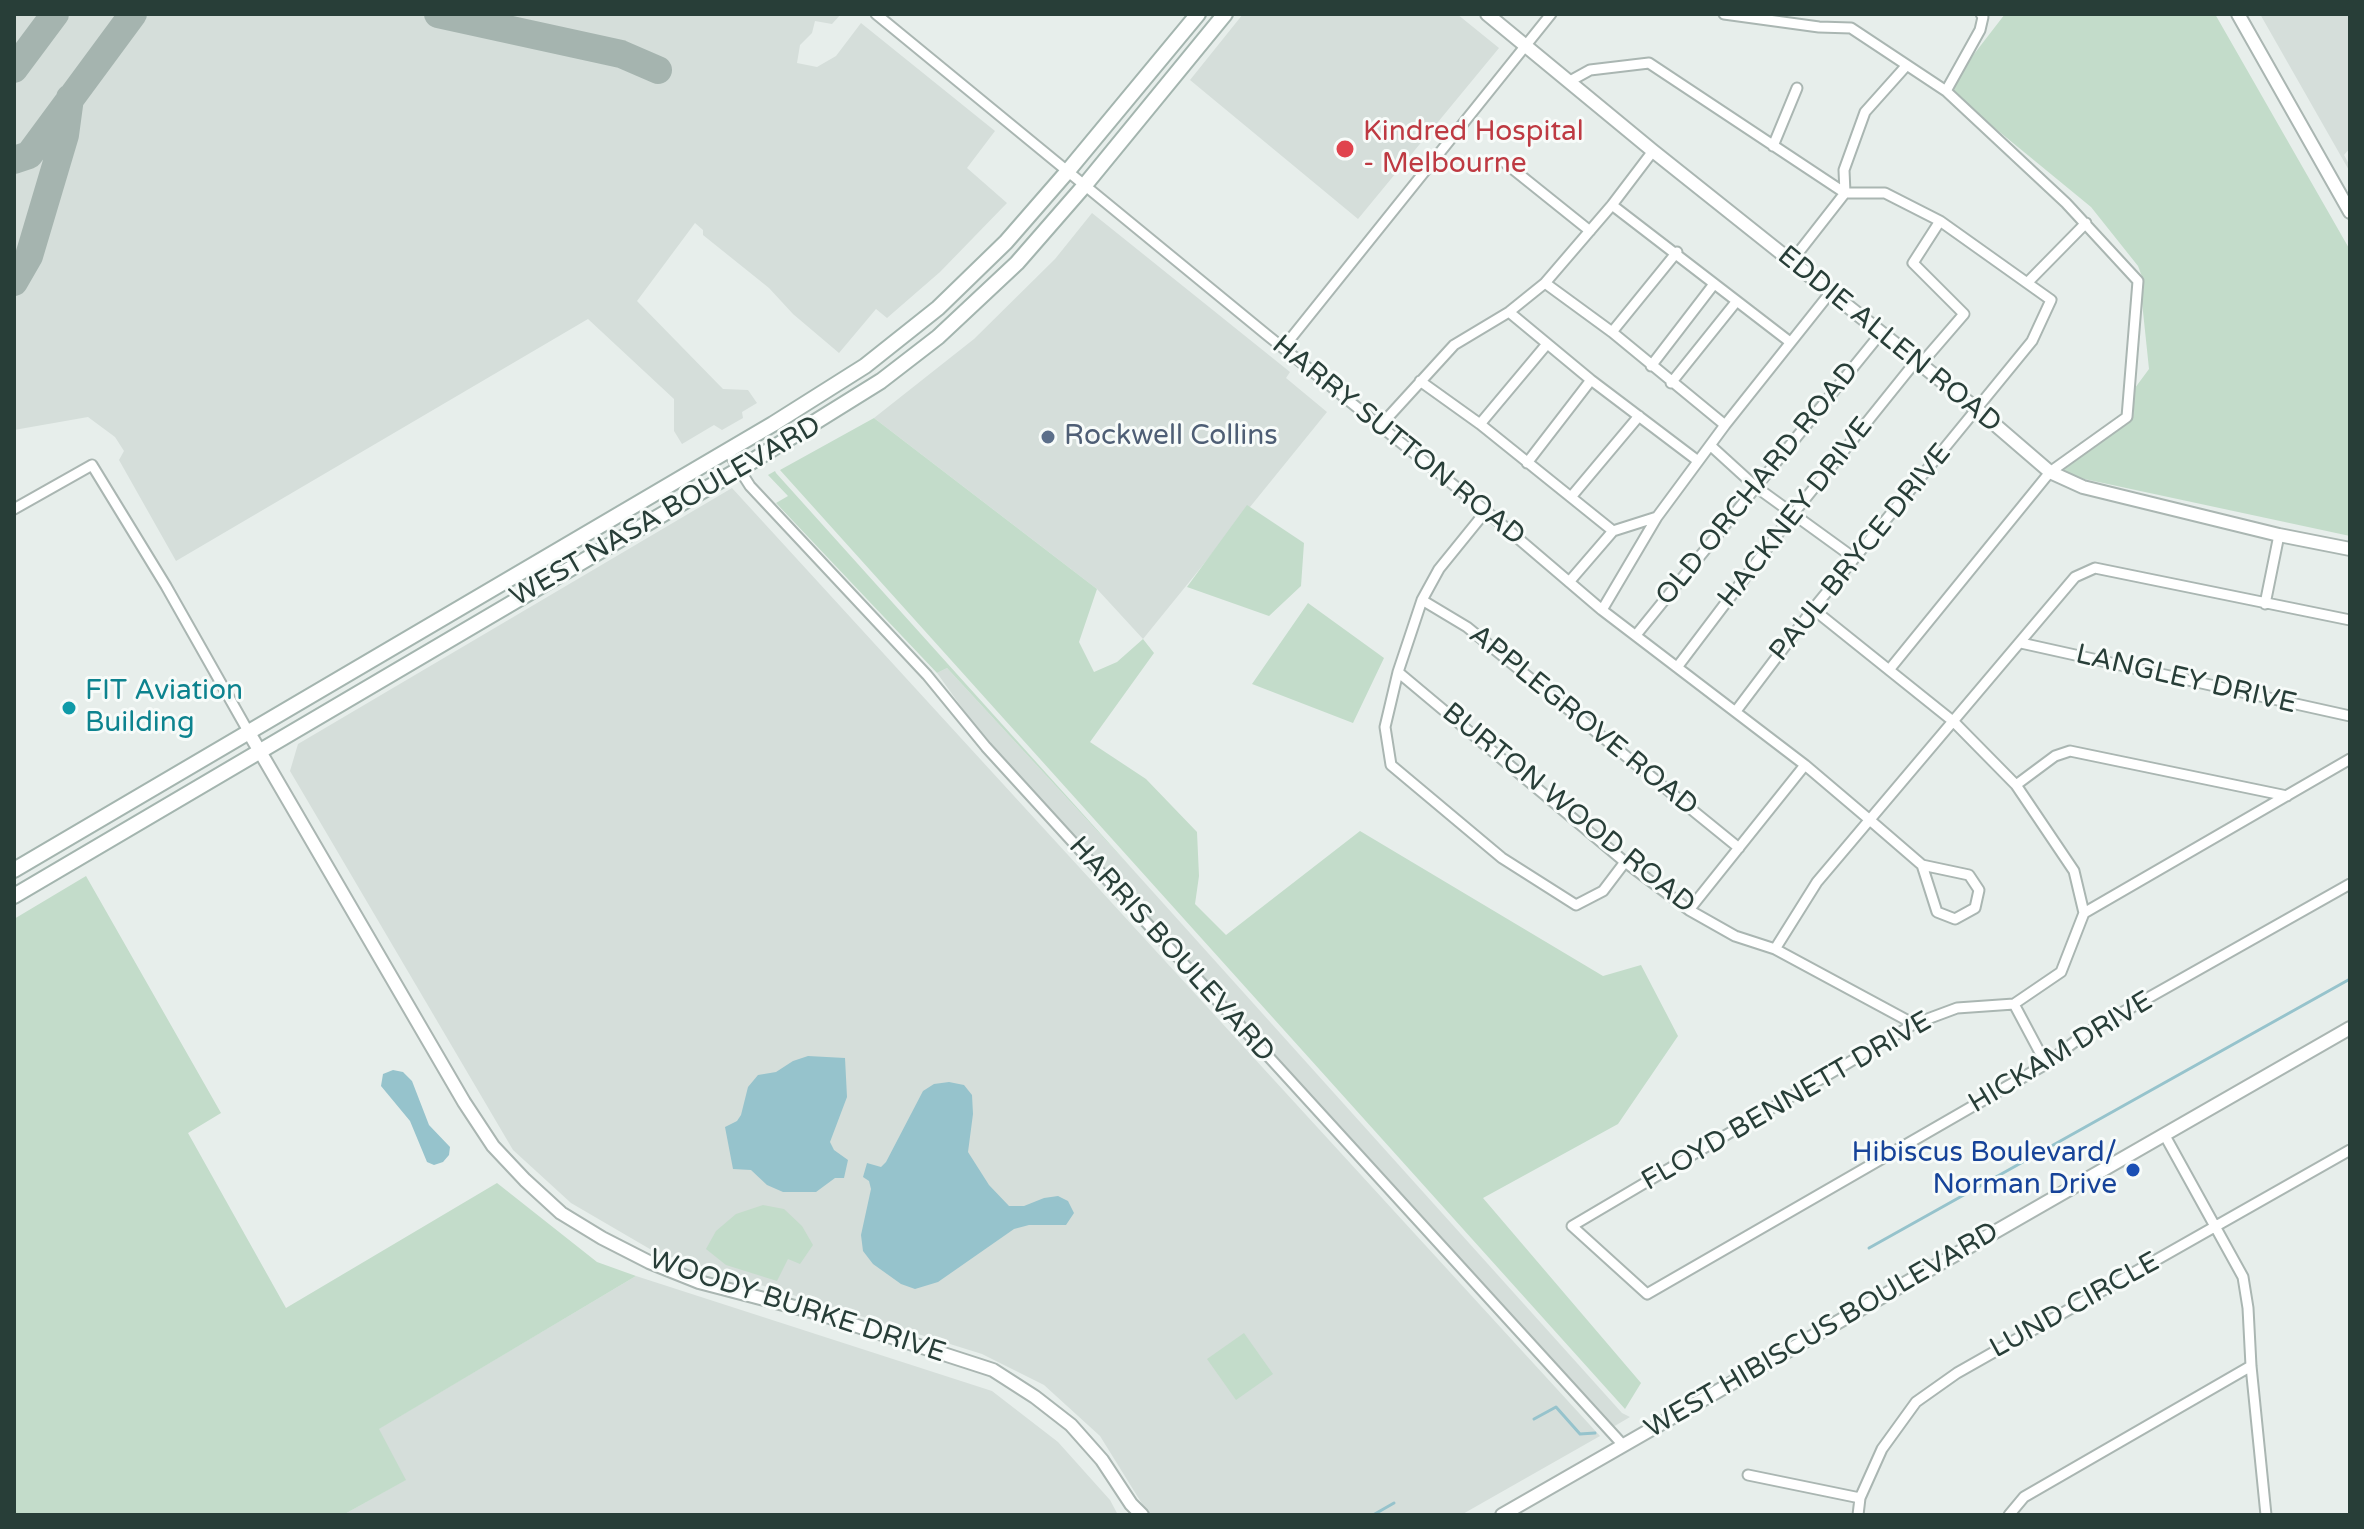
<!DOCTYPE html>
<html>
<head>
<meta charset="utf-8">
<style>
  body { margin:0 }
  #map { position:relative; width:2364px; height:1529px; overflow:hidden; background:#e7eeeb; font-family:"Varela Round",sans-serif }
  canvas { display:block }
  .frame { position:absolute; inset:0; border:16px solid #283e38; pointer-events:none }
</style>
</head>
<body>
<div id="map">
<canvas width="2364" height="1529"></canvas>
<div class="frame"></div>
</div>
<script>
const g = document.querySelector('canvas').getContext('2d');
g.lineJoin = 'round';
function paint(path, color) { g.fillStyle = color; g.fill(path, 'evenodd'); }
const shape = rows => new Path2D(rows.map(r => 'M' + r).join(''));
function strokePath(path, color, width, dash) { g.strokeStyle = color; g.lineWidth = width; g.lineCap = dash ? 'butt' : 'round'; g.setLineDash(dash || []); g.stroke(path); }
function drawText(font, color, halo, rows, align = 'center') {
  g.font = font + ' "Varela Round",sans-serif'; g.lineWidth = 6; g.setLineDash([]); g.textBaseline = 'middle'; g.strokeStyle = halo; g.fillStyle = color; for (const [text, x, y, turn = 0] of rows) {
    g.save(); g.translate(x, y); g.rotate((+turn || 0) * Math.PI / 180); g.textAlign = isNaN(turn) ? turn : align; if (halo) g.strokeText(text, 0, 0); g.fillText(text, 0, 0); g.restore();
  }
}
paint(shape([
  [14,14,841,14,832,24,815,21,812,33,800,45,797,63,817,67,836,56,861,23,995,131,967,168,1007,203,940,272,887,318,876,309,839,353,793,314,769,288,703,235,703,230,695,223,637,301,723,389,748,390,757,403,742,412,743,418,722,430,714,425,682,444,674,431,674,399,588,319,176,561,119,460,124,451,115,437,88,417,14,430],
  [1243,14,1457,14,1499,48,1358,219,1190,80],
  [2260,14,2350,14,2350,148,2344,155,2350,166,2350,172],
  [1092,213,1290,372,1286,378,1327,412,1143,639,1097,589,874,418,974,339,1055,259],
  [732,488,1600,1436,1461,1515,1149,1515,1100,1436,1044,1385,982,1354,655,1252,571,1203,513,1150,290,771,298,744],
  [947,668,1136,873,1622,1413,1630,1417,1613,1427,988,744,937,673],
  [636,1276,992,1391,1058,1442,1110,1500,1118,1515,343,1515,405,1480,378,1429]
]), '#d5deda');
paint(shape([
  [2005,14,2215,14,2350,250,2350,536,2075,477,2062,471,2133,418,2135,388,2149,369,2142,302,2144,282,2138,266,2091,207,1985,120,1953,90,1971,58],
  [874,418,1097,589,1079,642,1094,672,1117,662,1143,639,1154,653,1090,742,1146,779,1197,832,1199,876,1195,904,1226,935,1360,831,1603,976,1641,965,1678,1036,1618,1124,1483,1198,1641,1383,1625,1409,780,470],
  [775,471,776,473,1136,873,947,668,937,673,776,503,788,496,768,475],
  [1247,505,1304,543,1301,586,1269,616,1187,587],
  [1308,603,1384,658,1353,723,1252,684],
  [86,876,221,1113,188,1133,286,1308,497,1183,597,1262,636,1276,379,1429,406,1480,343,1515,14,1515,14,919],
  [763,1205,784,1209,802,1226,813,1245,800,1264,788,1259,777,1281,726,1265,706,1249,716,1231,736,1214],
  [1244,1333,1273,1374,1236,1400,1207,1359]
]), '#c3dcca');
paint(shape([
  [808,1056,845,1058,847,1097,830,1142,834,1150,848,1160,844,1178,835,1178,816,1192,783,1192,767,1185,751,1170,733,1169,725,1127,737,1121,741,1115,748,1087,758,1075,776,1072,793,1061],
  [393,1070,403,1072,412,1081,429,1125,450,1147,449,1155,443,1162,434,1165,427,1162,410,1121,381,1086,383,1074],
  [949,1082,964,1085,972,1095,973,1114,968,1152,989,1185,1009,1206,1024,1206,1044,1198,1058,1196,1068,1201,1074,1213,1066,1225,1029,1225,1014,1229,938,1282,915,1289,901,1284,873,1264,863,1251,861,1235,871,1189,869,1181,863,1177,867,1163,881,1167,886,1162,923,1091,934,1084]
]), '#96c3cc');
strokePath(shape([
  [1869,1248,2350,979],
  [1534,1419,1556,1407,1580,1434,1595,1433],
  [1373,1515,1394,1503]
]), '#96c3cc', 3);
strokePath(shape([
  [438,14,621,54,658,70],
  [14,69,55,14],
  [14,160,29,155,133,14],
  [14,282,29,256,65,135,70,98]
]), '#a5b4af', 28);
const minor = shape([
  [876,14,1267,335,1486,511,1602,610,1805,765,1871,821,1922,865,1937,912,1955,919,1975,908,1979,890,1969,875,1922,865],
  [1724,14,1819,27,1851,28,1946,91,2066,203,2138,281,2127,417,2050,472,1889,670],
  [1570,81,1590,70,1649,63,1845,193,1885,193,1940,221,2051,300,2032,341,1813,609,1736,711],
  [1946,91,1980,30,1983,17,1981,14],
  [1773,146,1797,88],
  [1504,162,1590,231],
  [1612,205,1790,342],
  [1791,262,1845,193,1844,170,1865,112,1907,65],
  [2028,282,2086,223],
  [1545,283,1612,332,1725,425],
  [1509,312,1591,380,1698,461],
  [1612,332,1677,252],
  [1283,348,1551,14],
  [1920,365,1964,314,1913,263,1940,221],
  [1651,366,1714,284],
  [1420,381,1480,424,1613,531],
  [1671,383,1736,302],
  [1480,424,1547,344],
  [1380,426,1454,345,1509,312,1545,283,1612,205,1653,151],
  [1711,446,1756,487,1854,558],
  [727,450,750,486,927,675,986,747,1623,1445],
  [1527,463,1591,380],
  [1571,497,1639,416],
  [14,509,92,465,166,586,248,731],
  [1486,511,1439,569,1422,600,1398,672,1385,727,1391,765,1502,858,1576,905,1603,891,1625,862],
  [1569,582,1613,531,1657,517],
  [1422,600,1467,627,1739,848],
  [2265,604,2279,535],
  [1813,609,1954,722,2016,785,2074,871,2084,913],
  [1602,610,1657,517,1725,425,1830,293],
  [1636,635,1881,333],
  [2021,643,2350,716],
  [1678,666,1793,514,1916,361],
  [1398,672,1625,862,1689,910,1735,936,1775,949,1914,1024],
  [2350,759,2084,913,2061,972,2014,1004,1957,1008,1914,1024,1572,1226,1647,1294,2046,1064,2086,1033,2350,884],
  [2016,785,2055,756,2070,751,2287,796],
  [1689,910,1805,765],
  [1775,949,1817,882,2075,577,2095,568,2350,620],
  [2014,1004,2046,1064],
  [2164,1134,2243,1277,2248,1308,2251,1366,2266,1515],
  [1748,1475,1860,1498],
  [1858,1515,1860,1498,1882,1449,1916,1402,1957,1373,2350,1150],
  [2009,1515,2024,1497,2251,1366]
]);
const tertiary = shape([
  [1487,14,1653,151,1978,410,2050,472,2083,487,2279,535,2350,549],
  [2238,14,2350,212],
  [248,731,464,1102,493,1146,525,1180,561,1213,602,1238,649,1262,699,1282,814,1312,993,1370,1035,1397,1071,1425,1102,1460,1131,1504,1142,1515],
  [1502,1515,2350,1028]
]);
const secondary = shape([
  [14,870,773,424,865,366,938,308,1006,242,1067,172,1198,14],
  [14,896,738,470,881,381,938,337,1017,263,1085,185,1225,14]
]);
strokePath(minor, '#aab6b2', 13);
strokePath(tertiary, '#aab6b2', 16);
strokePath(secondary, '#a4b5af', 18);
strokePath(minor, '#fff', 9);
strokePath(tertiary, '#fff', 12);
strokePath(secondary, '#fff', 14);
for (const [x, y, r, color] of [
  [1345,149,10,"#e0444e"],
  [1048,437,8,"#5c6f8a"],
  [69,708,8,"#0f9aa8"],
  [2133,1170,8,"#1a4fb4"]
]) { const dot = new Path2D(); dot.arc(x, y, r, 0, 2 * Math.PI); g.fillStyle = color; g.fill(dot); strokePath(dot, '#f7fbf9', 3); }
drawText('28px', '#be3a42', '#f7fbf9', [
  ["Kindred Hospital",1363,133],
  ["- Melbourne",1363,165]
], 'left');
drawText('28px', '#283e38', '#f7fbf9', [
  ["EDDIE ALLEN ROAD",1889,340,39],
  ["HARRY SUTTON ROAD",1398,441,39],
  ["OLD ORCHARD ROAD",1758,484,-51],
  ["WEST NASA BOULEVARD",666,512,-30],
  ["HACKNEY DRIVE",1796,513,-52],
  ["PAUL BRYCE DRIVE",1861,553,-51],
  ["LANGLEY DRIVE",2186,680,13],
  ["APPLEGROVE ROAD",1583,721,39],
  ["BURTON WOOD ROAD",1568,809,39],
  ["HARRIS BOULEVARD",1171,950,48],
  ["HICKAM DRIVE",2061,1053,-31],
  ["FLOYD BENNETT DRIVE",1787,1102,-30],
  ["LUND CIRCLE",2075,1306,-29],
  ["WOODY BURKE DRIVE",797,1307,18],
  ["WEST HIBISCUS BOULEVARD",1822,1331,-30]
]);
drawText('28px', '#4e5e75', '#f7fbf9', [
  ["Rockwell Collins",1064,437]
], 'left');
drawText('28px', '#0d838f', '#f7fbf9', [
  ["FIT Aviation",85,692],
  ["Building",85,724]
], 'left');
drawText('28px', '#164399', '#f7fbf9', [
  ["Hibiscus Boulevard/",2117,1154],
  ["Norman Drive",2117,1186]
], 'right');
</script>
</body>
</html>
